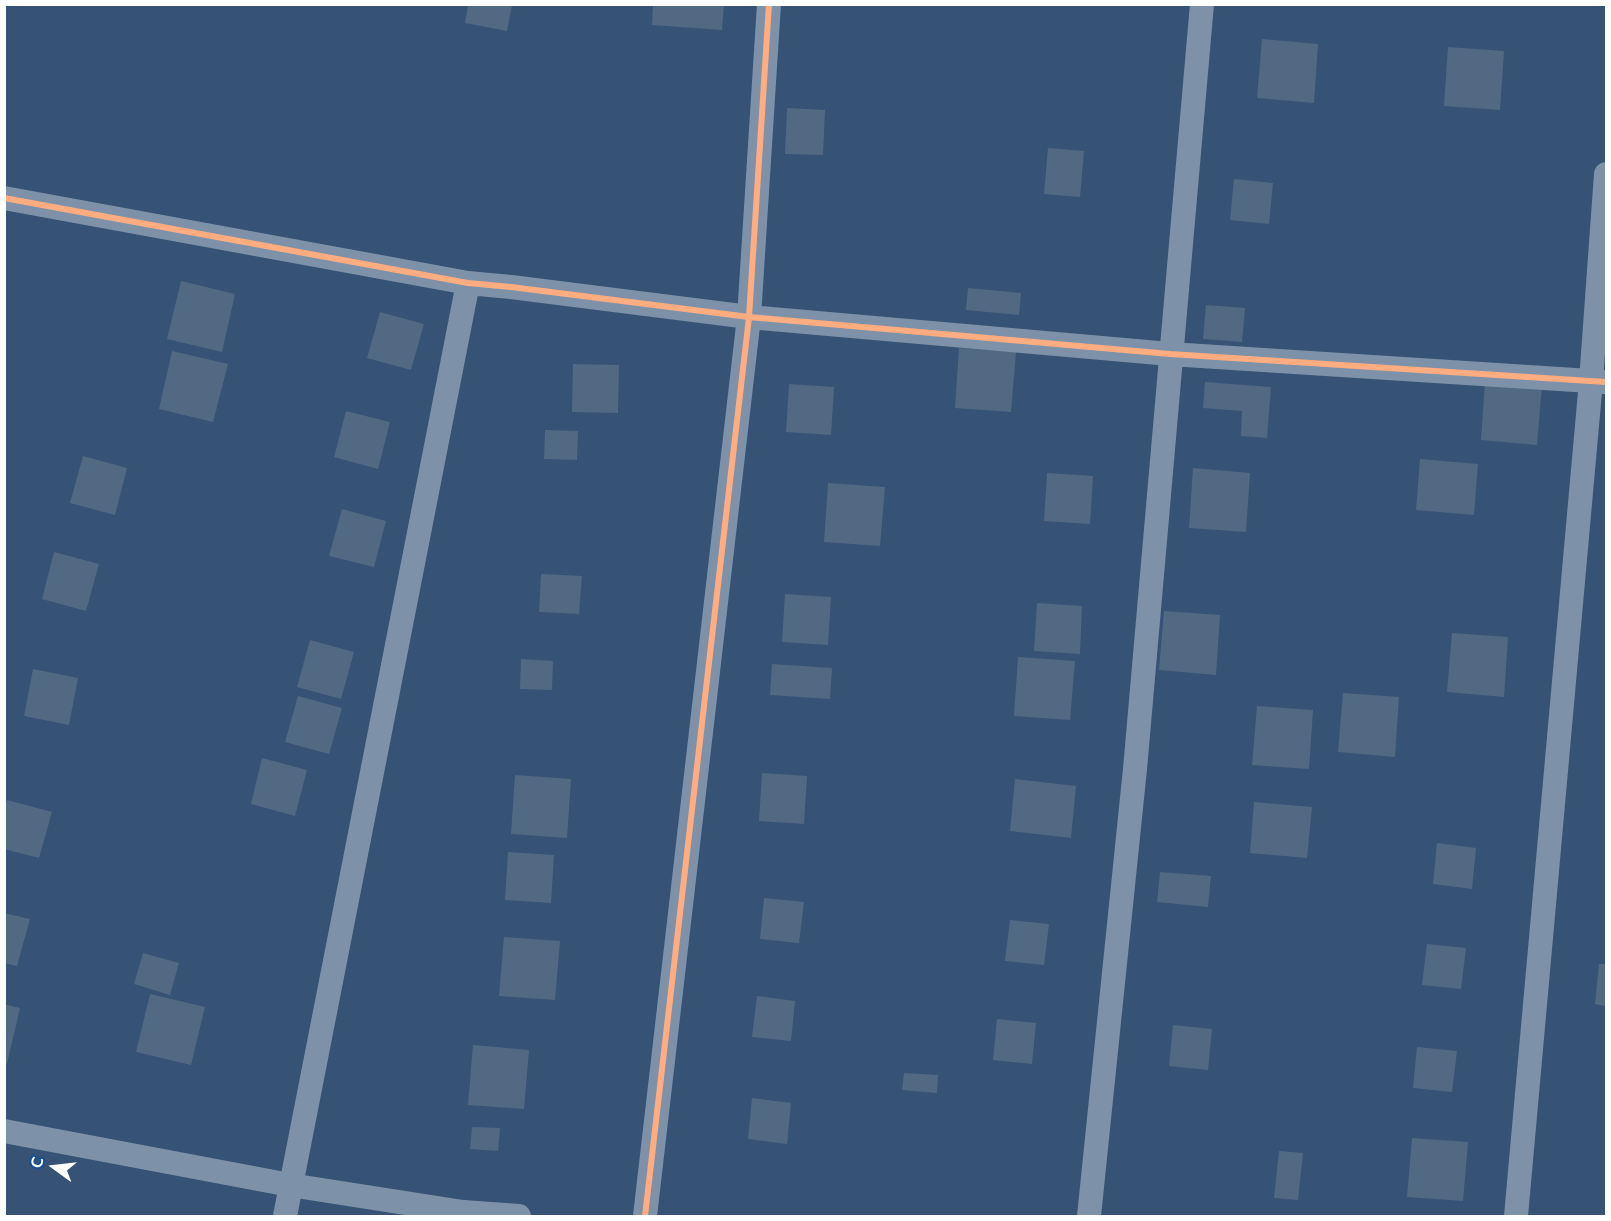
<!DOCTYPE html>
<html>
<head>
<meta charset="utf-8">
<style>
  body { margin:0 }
  #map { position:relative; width:1611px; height:1221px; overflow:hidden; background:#365274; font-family:Mulish,sans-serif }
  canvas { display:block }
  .frame { position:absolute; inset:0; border:6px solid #fff; pointer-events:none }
  .north { position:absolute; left:24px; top:1137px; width:60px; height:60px; -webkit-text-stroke:4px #1b4f8f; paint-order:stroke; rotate:285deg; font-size:16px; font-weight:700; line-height:24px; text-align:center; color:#fff }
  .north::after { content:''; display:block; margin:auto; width:21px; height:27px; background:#fff; clip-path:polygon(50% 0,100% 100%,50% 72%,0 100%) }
</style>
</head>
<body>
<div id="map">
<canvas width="1611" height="1221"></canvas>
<div class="frame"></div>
<div class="north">С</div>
</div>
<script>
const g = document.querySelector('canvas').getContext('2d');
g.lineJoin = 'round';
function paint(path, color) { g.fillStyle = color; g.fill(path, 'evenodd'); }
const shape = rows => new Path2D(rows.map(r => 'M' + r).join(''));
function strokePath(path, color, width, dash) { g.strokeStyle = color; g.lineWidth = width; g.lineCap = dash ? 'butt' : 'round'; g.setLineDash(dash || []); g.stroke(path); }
paint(shape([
  [653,4,724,4,722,30,652,25],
  [468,5,512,5,507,31,465,23],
  [1262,39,1318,44,1314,103,1257,98],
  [1448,47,1504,51,1500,110,1444,106],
  [787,108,825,110,823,155,785,154],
  [1048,148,1084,151,1080,197,1044,194],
  [1234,179,1273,183,1269,224,1230,220],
  [181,281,235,294,222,352,167,339],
  [968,288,1021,293,1019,315,966,310],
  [1206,305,1245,308,1242,342,1203,339],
  [380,312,424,324,411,370,367,358],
  [959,348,1016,352,1011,412,955,408],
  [172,351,228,364,213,422,159,409],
  [573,364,619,365,618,413,572,412],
  [1485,381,1542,385,1537,445,1481,440],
  [1205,382,1271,387,1267,438,1241,436,1242,411,1203,408],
  [789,384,834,387,831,435,786,432],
  [346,411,390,422,378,469,334,457],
  [545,430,578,431,577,460,544,459],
  [83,456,127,468,115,515,70,503],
  [1420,459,1478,464,1474,515,1416,510],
  [1193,468,1250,473,1246,532,1189,528],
  [1047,473,1093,476,1090,524,1044,521],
  [828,483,885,487,880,546,824,542],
  [342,509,386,521,374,567,329,556],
  [54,552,99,564,86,611,42,599],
  [541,574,582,576,579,614,539,612],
  [785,594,831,597,828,645,782,642],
  [1037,603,1082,606,1080,654,1034,651],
  [1164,611,1220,615,1216,675,1159,670],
  [1452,633,1508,637,1504,697,1447,692],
  [310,640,354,652,341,699,297,687],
  [1018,657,1075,661,1070,720,1014,716],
  [521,659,553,661,552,690,520,689],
  [772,664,832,668,830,699,770,695],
  [33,669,78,678,69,725,24,716],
  [1343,693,1399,697,1395,757,1338,752],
  [298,696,342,708,329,754,285,742],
  [1257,706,1313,710,1309,769,1252,765],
  [262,758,307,770,295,816,251,804],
  [762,773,807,776,804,824,759,821],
  [515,775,571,779,567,838,511,834],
  [1015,779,1076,786,1071,838,1010,831],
  [7,800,52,812,39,858,4,849,4,810],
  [1254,802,1312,807,1307,858,1250,853],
  [1437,843,1476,848,1472,889,1433,884],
  [508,852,554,855,551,903,505,900],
  [1160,872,1211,876,1208,907,1157,902],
  [764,898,804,902,799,943,760,939],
  [4,913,30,919,17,966,4,963],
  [1010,920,1049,924,1044,965,1005,961],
  [504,937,560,941,555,1000,499,996],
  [1427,944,1466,948,1461,989,1422,985],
  [143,953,179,963,170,995,134,984],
  [1599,964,1606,964,1606,1006,1595,1004],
  [150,994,205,1007,191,1065,136,1052],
  [757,996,795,1001,791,1041,752,1037],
  [4,1004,20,1008,7,1064,4,1064],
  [997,1019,1036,1023,1032,1064,993,1060],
  [1173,1025,1212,1029,1208,1070,1169,1066],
  [473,1045,529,1050,524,1109,468,1105],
  [1417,1047,1457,1051,1452,1092,1413,1088],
  [904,1073,938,1075,937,1093,902,1090],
  [752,1098,791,1103,787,1144,748,1139],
  [472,1127,500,1128,498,1151,470,1149],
  [1412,1138,1468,1142,1463,1201,1407,1197],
  [1279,1151,1303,1153,1298,1200,1274,1198]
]), '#526984');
strokePath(shape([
  [4,198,468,283,511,287,749,317,1170,354,1606,382],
  [4,1131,290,1185,463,1212,519,1216],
  [285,1216,468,283],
  [645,1216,749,317,769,4],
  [1089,1216,1135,769,1202,4],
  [1516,1216,1591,381,1606,174]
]), '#7d92a8', 24);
strokePath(shape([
  [4,198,468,283,511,287,749,317,1170,354,1606,382],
  [645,1216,749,317,769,4]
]), '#ffac80', 6);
</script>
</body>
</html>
